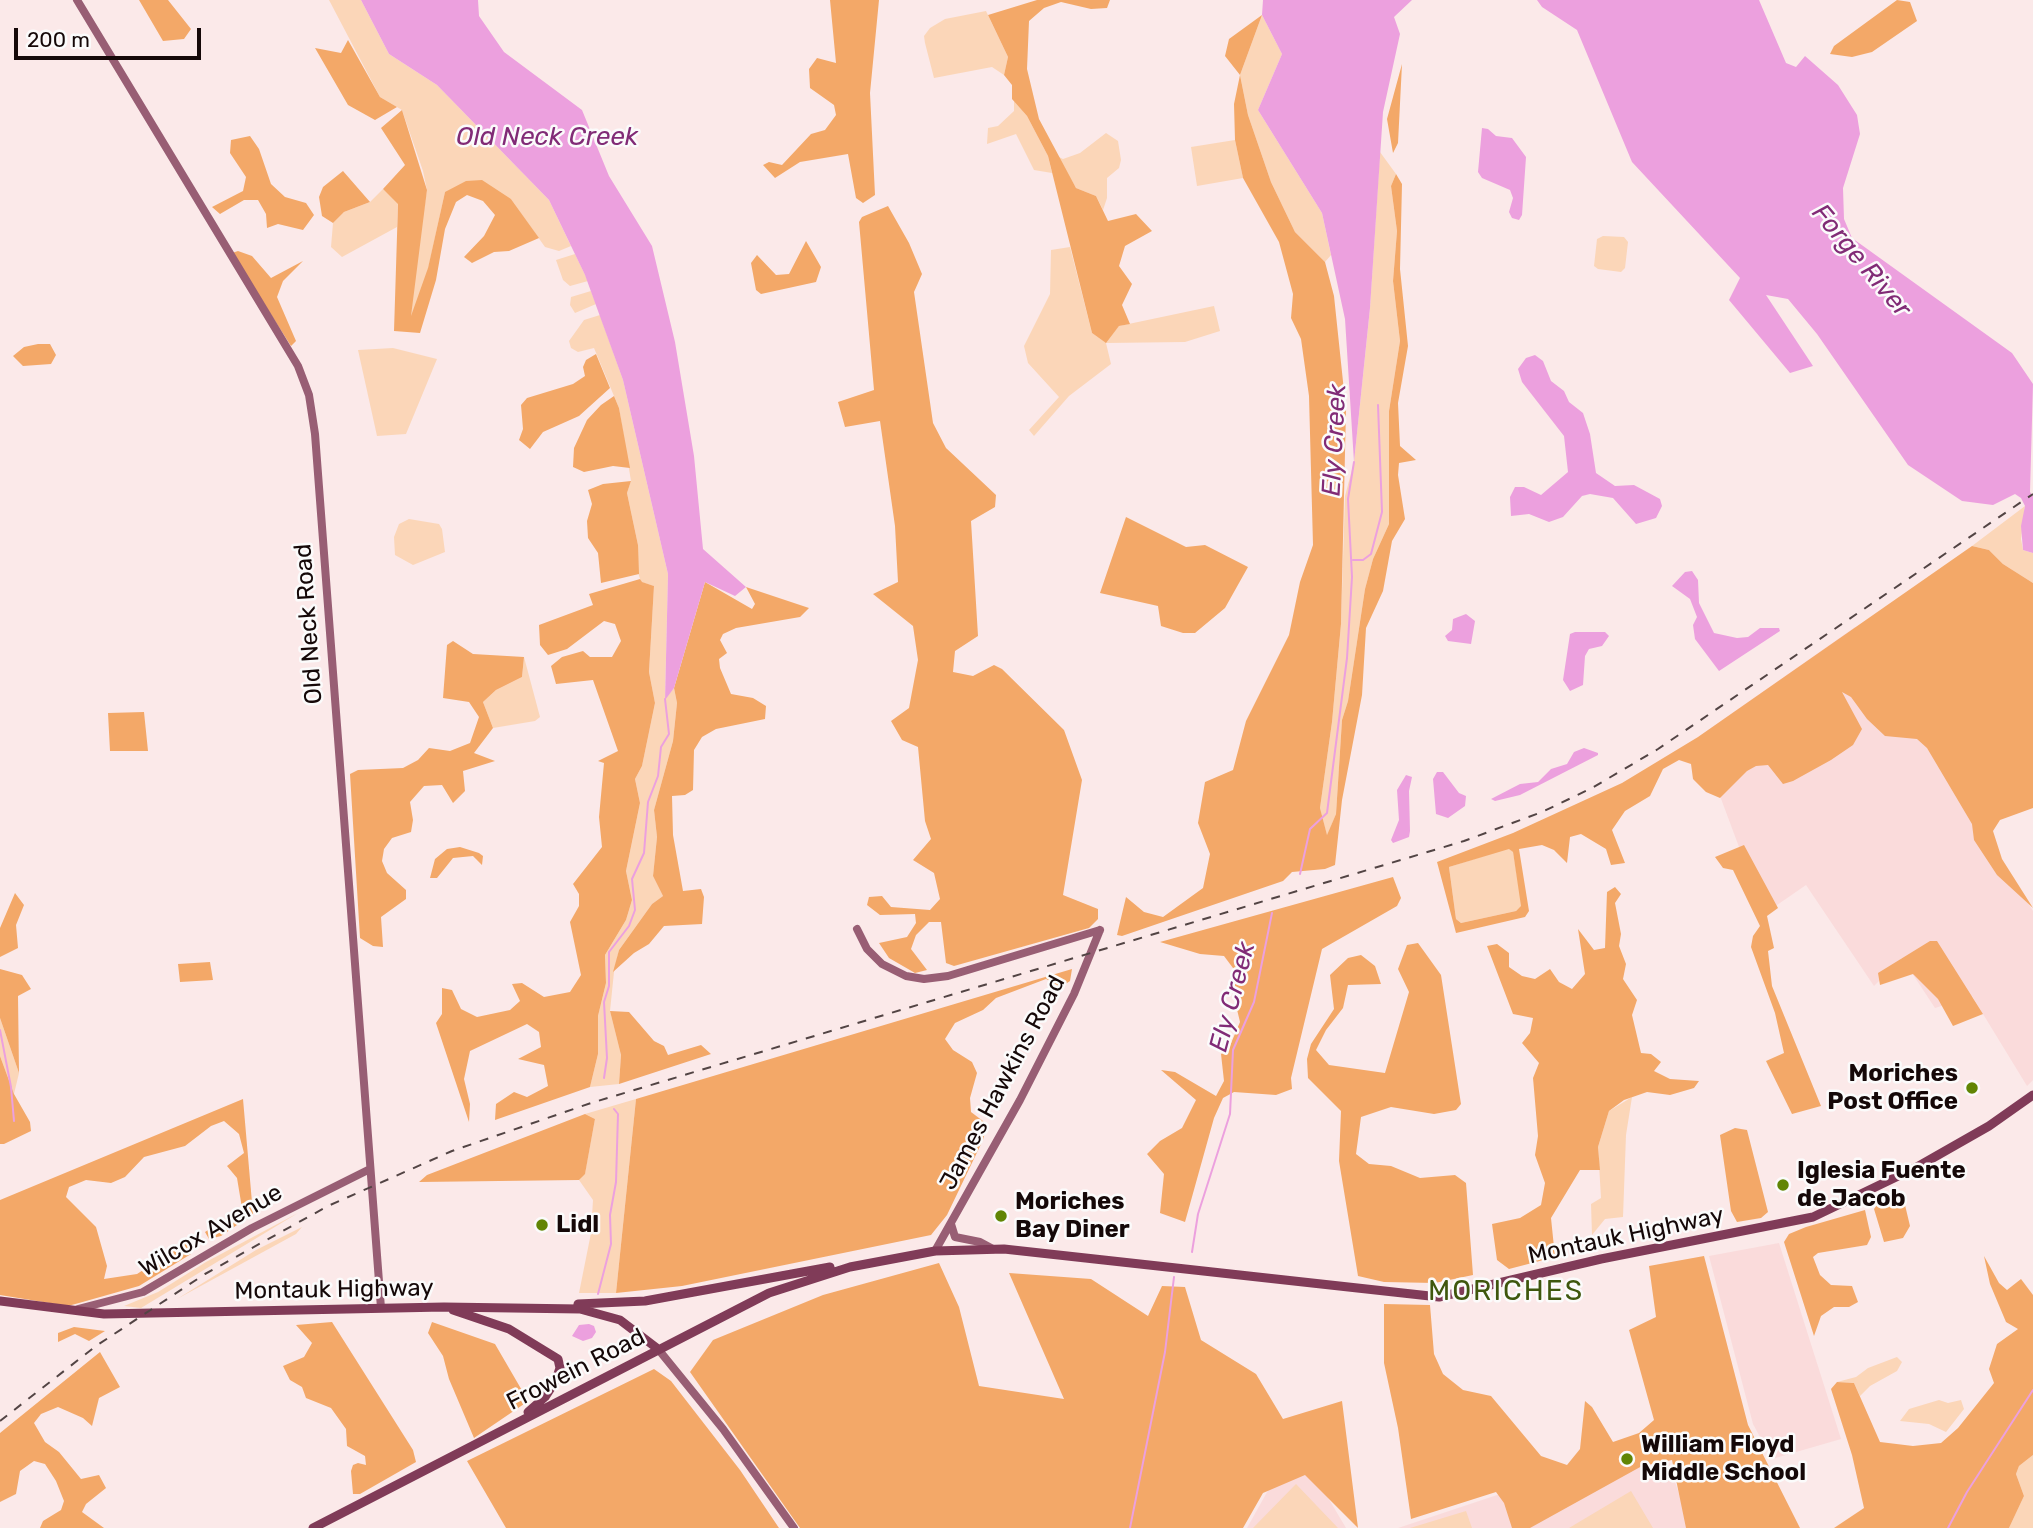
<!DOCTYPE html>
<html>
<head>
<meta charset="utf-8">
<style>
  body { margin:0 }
  #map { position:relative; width:2033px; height:1528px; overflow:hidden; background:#fbe9e9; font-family:Rubik,sans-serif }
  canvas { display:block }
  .scale { position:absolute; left:14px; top:28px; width:187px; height:32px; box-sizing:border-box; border:4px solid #150808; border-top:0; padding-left:9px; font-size:21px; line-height:24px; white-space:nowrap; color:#150808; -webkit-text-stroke:5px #fbfbfb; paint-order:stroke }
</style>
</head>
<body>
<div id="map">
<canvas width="2033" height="1528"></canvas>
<div class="scale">200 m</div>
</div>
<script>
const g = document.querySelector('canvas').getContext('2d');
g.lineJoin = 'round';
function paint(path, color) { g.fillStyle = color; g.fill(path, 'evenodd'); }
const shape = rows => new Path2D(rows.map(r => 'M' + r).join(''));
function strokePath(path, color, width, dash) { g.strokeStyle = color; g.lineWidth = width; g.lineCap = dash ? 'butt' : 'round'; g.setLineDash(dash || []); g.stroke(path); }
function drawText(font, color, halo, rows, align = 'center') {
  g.font = font + ' Rubik,sans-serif'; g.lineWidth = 5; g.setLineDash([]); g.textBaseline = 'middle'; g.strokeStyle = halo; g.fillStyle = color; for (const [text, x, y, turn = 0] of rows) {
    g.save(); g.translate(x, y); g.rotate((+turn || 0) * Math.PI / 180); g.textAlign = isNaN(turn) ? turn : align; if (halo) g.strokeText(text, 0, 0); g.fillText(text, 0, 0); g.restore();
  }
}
paint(shape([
  [1855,627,2033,911,2033,1080,2027,1086,1972,996,1935,1008,1902,958,1874,986,1806,885,1764,914,1698,737],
  [1779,1243,1841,1439,1772,1459,1753,1424,1709,1256],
  [1658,1429,1690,1528,1398,1528,1515,1489],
  [1295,1442,1346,1528,1247,1528]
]), '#fadbdb');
paint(shape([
  [329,0,361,0,389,54,437,85,549,200,571,246,559,251,545,247,511,199,445,192,415,328,405,328,427,190,423,171,402,110,380,97],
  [986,11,1008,57,1004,75,992,67,934,78,925,43,924,36,930,28,945,19],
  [1262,15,1282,54,1258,110,1322,213,1331,255,1325,262,1295,232,1271,182,1248,115,1240,75],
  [1014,101,1027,116,1048,156,1052,173,1034,170,1016,134,987,144,988,128,998,126,1014,111],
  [1106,133,1118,141,1121,160,1119,168,1107,178,1107,198,1103,210,1096,196,1076,188,1057,156,1063,159,1080,153],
  [1235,140,1243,178,1197,186,1191,147],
  [1380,152,1396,174,1391,186,1397,231,1393,281,1400,341,1389,411,1389,524,1373,559,1365,589,1348,701,1342,720,1336,814,1327,836,1320,808,1332,722,1341,624,1345,496,1354,462,1370,308],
  [383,189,398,203,397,227,342,257,331,247,333,223,344,212,370,202],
  [1603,236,1624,237,1628,242,1625,268,1621,272,1598,269,1594,266,1597,239],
  [1070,247,1092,333,1105,342,1119,326,1214,306,1220,331,1185,342,1106,343,1111,364,1069,396,1034,436,1029,430,1059,397,1028,363,1024,346,1050,294,1051,250],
  [575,254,588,281,570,286,563,280,556,260],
  [591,291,596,304,575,313,570,305,571,297],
  [600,315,623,380,668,574,665,698,674,688,677,703,673,741,654,810,657,837,653,876,663,896,652,904,619,950,614,972,610,1011,621,1055,619,1084,590,1087,598,1054,598,1016,606,983,605,955,626,920,632,900,626,871,640,803,635,779,642,766,655,703,649,672,654,586,641,582,636,566,638,545,627,493,631,481,619,408,594,348,578,352,571,348,569,341,584,320],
  [393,348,437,359,406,434,377,436,358,350],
  [2025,506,2021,539,2023,550,2033,553,2033,583,2003,564,1989,550,1972,546],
  [409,519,439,524,442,529,445,552,413,565,395,555,394,537,399,524],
  [524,657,540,717,535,721,493,728,483,702,496,690,522,677],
  [1509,848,1513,852,1522,906,1516,911,1461,923,1456,919,1449,867],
  [0,1018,19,1073,14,1094,0,1056],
  [1632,1097,1626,1135,1623,1217,1605,1219,1592,1235,1591,1204,1601,1198,1598,1147,1609,1111],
  [636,1099,616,1293,579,1293,591,1233,593,1200,579,1180,585,1173,595,1119,585,1114],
  [298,1213,141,1308,124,1306,158,1292,206,1262],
  [302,1227,296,1234,177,1299,256,1250],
  [1897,1357,1902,1362,1897,1371,1870,1386,1860,1396,1854,1383,1837,1382,1856,1377,1868,1368],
  [1939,1400,1948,1403,1961,1400,1964,1409,1946,1432,1929,1424,1900,1421,1909,1409],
  [2033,1455,2033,1528,2009,1528,2024,1496,2016,1474,2019,1466],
  [1296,1484,1338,1528,1253,1528],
  [1631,1491,1653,1528,1569,1528],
  [1466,1511,1472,1528,1410,1528]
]), '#fbd6b8');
paint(shape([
  [139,0,168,0,191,29,184,39,163,41],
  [830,0,879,0,870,93,875,195,863,203,856,198,848,154,800,162,775,178,763,165,769,162,782,165,811,134,825,130,836,115,834,105,810,88,809,69,817,58,836,63],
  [1037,0,1110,0,1107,8,1091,9,1061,2,1044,8,1029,21,1027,69,1039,119,1076,188,1096,196,1108,221,1136,214,1152,231,1125,246,1119,266,1132,284,1122,305,1130,324,1119,326,1106,343,1092,333,1048,156,1027,116,1012,99,1012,85,1004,75,1008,57,988,15],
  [1897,0,1910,2,1917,21,1872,52,1852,57,1830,54,1834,46],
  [1262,15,1240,75,1248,115,1271,182,1295,232,1325,262,1334,296,1346,410,1341,624,1332,722,1320,808,1327,835,1336,814,1342,720,1348,701,1365,589,1373,559,1389,524,1389,411,1400,341,1393,281,1397,231,1391,186,1396,174,1402,184,1400,269,1408,346,1398,403,1400,446,1416,460,1399,463,1398,475,1405,519,1392,541,1383,591,1366,628,1362,695,1342,800,1335,865,1325,869,1292,872,1283,881,1122,936,1117,935,1126,897,1144,912,1163,917,1203,888,1210,854,1198,823,1205,782,1233,770,1246,721,1289,635,1300,582,1313,545,1309,396,1301,339,1291,318,1293,294,1279,242,1243,178,1235,140,1234,104,1240,75,1225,56,1229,39],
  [348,40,380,97,397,107,375,120,348,105,315,48,341,53],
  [1402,64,1398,143,1393,153,1387,119],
  [402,110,427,190,411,316,428,268,445,192,466,181,482,180,511,199,539,238,509,251,494,252,472,263,464,257,484,236,495,215,483,201,467,195,456,202,445,229,436,280,420,333,394,331,398,204,383,189,405,165,381,128],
  [250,136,259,149,271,184,285,197,306,203,314,215,303,230,278,224,267,228,266,214,258,200,244,200,220,214,212,207,243,191,246,177,230,153,231,140],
  [343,171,370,202,344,212,333,223,322,216,319,197,323,187],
  [888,206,909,243,922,274,914,292,933,423,946,448,996,495,995,507,971,521,978,636,955,651,953,672,973,676,994,665,1002,669,1064,730,1082,780,1063,895,1098,909,1098,919,1089,928,954,966,946,963,941,922,929,922,916,935,911,949,927,970,915,973,889,958,879,943,907,937,916,923,915,914,880,915,867,905,869,897,882,896,891,907,930,910,940,899,934,873,913,860,931,839,925,821,918,747,902,740,891,721,909,708,918,660,913,626,873,594,898,582,895,526,880,421,845,427,838,402,874,390,859,222,862,217],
  [806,241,821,267,816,282,761,294,756,290,751,263,757,255,776,275,789,274],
  [238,251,252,256,271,278,303,261,283,281,277,297,296,341,291,346,232,253],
  [38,344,50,344,56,355,51,364,23,366,13,356,24,347],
  [596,354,610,388,579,416,543,432,530,449,519,440,523,429,521,405,527,398,573,384,585,376,583,367,586,360],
  [614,396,619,408,630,468,613,466,584,472,573,467,574,448,587,420,601,405],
  [631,481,627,493,638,545,639,574,601,583,598,553,588,538,587,521,592,504,588,490,603,484],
  [1126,517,1186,547,1205,545,1248,567,1225,608,1195,633,1183,633,1161,626,1158,606,1100,593],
  [1972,546,1989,550,2003,564,2033,583,2033,808,2000,820,1993,831,2002,859,2033,908,1997,875,1974,840,1972,824,1927,748,1917,739,1885,736,1867,719,1851,697,1842,692,1862,729,1853,745,1831,760,1793,781,1783,784,1768,765,1756,766,1747,771,1720,798,1706,792,1693,779,1691,764,1679,760,1663,769,1650,796,1625,811,1612,830,1625,863,1611,865,1606,849,1581,834,1570,837,1567,863,1554,850,1542,845,1519,849,1529,911,1525,917,1456,933,1437,862,1513,833,1622,783,1698,737],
  [1509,849,1513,852,1521,906,1516,911,1461,923,1456,919,1449,867],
  [640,579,642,582,654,586,649,672,655,703,642,766,635,779,640,803,626,871,632,900,626,920,605,955,606,983,598,1016,598,1054,590,1087,495,1120,496,1104,514,1092,527,1097,548,1086,544,1065,518,1059,541,1047,539,1032,527,1024,470,1051,464,1079,470,1104,469,1122,436,1023,442,1014,442,988,452,990,461,1009,477,1017,510,1010,520,1001,512,984,522,983,544,997,570,992,581,975,570,922,579,906,579,894,573,884,602,847,599,817,604,763,598,761,618,751,593,680,556,684,551,666,562,657,583,651,590,657,612,657,621,641,615,624,604,621,567,649,548,655,540,645,539,625,593,605,589,594],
  [705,582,752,609,755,604,746,587,809,608,800,617,736,628,723,634,720,640,727,653,719,659,720,668,731,694,753,698,766,706,765,719,716,729,702,737,694,750,693,790,685,795,672,796,673,835,683,891,701,889,704,897,702,924,664,926,649,944,634,953,613,972,619,950,652,904,663,896,653,876,657,837,654,810,673,741,677,703,674,688],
  [453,641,473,654,524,657,522,677,496,690,483,702,493,728,474,753,495,761,463,771,465,791,453,803,442,785,424,786,410,802,413,820,411,832,392,838,384,849,382,861,387,873,406,890,406,899,381,917,383,947,373,946,360,938,350,774,358,770,403,768,418,760,429,748,450,751,470,743,479,717,469,702,443,698,447,645],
  [144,712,148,751,110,751,108,713],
  [1744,845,1778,908,1767,916,1774,948,1768,951,1772,986,1821,1106,1792,1114,1766,1061,1784,1053,1775,1013,1751,947,1753,936,1760,926,1733,870,1723,868,1715,857],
  [460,847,479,853,483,856,482,865,473,856,453,858,437,878,430,878,435,859,447,849],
  [1393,877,1401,898,1397,906,1322,949,1291,1078,1292,1089,1276,1095,1234,1092,1223,1098,1214,1118,1185,1222,1160,1213,1164,1174,1147,1154,1160,1141,1182,1128,1196,1100,1161,1070,1175,1072,1216,1096,1224,1081,1221,1054,1229,1048,1240,1022,1234,997,1236,972,1224,956,1200,954,1160,942],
  [1615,887,1621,894,1615,903,1621,934,1619,946,1626,964,1623,979,1637,1000,1632,1015,1641,1053,1651,1054,1661,1062,1654,1071,1670,1079,1699,1081,1694,1088,1670,1095,1647,1092,1624,1100,1609,1111,1598,1147,1600,1170,1580,1170,1551,1218,1555,1257,1509,1269,1497,1260,1492,1224,1520,1218,1541,1205,1545,1183,1535,1155,1538,1136,1533,1078,1539,1063,1522,1043,1530,1033,1533,1018,1513,1014,1487,946,1497,944,1509,953,1509,967,1522,976,1535,979,1550,969,1559,982,1572,989,1585,974,1578,929,1594,950,1605,948,1607,892],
  [15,893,24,905,16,925,18,948,0,957,0,928],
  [1930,941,1937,941,1983,1014,1953,1026,1938,999,1913,974,1880,985,1878,973],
  [1418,943,1441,975,1461,1104,1456,1110,1434,1114,1391,1107,1361,1117,1356,1154,1369,1164,1391,1166,1420,1178,1455,1175,1466,1183,1473,1275,1435,1283,1384,1282,1358,1276,1339,1161,1341,1111,1308,1078,1307,1059,1311,1044,1334,1009,1330,975,1348,958,1361,955,1375,966,1381,984,1348,985,1343,1008,1326,1030,1316,1050,1329,1065,1385,1073,1409,992,1398,969,1407,945],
  [210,962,213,980,180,982,178,964],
  [0,969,22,975,31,989,18,996,19,1073,0,1018],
  [1072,969,1070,981,1061,987,1046,979,996,998,983,1010,955,1023,945,1039,953,1050,972,1062,977,1073,970,1098,971,1112,987,1124,983,1140,947,1215,931,1235,682,1286,616,1293,636,1099],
  [610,1011,629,1012,654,1041,664,1046,668,1055,701,1045,711,1054,619,1084,621,1055],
  [0,1056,14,1094,30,1122,31,1131,4,1144,0,1144],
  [243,1099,253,1214,221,1236,209,1239,205,1232,242,1208,237,1178,227,1166,244,1153,239,1134,224,1121,211,1126,185,1146,144,1157,125,1177,111,1183,86,1180,69,1187,66,1197,96,1227,107,1266,104,1279,137,1274,191,1239,191,1254,139,1286,79,1303,68,1306,0,1295,0,1200],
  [585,1114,595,1119,585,1174,579,1180,419,1182,427,1175],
  [1735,1128,1747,1130,1768,1212,1761,1218,1737,1222,1731,1211,1720,1135],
  [1885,1194,1897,1194,1905,1205,1910,1226,1903,1238,1884,1242,1874,1209],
  [1865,1210,1871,1237,1867,1245,1818,1253,1813,1257,1820,1275,1831,1285,1852,1286,1858,1302,1849,1307,1834,1307,1821,1316,1814,1336,1784,1242,1789,1234,1806,1227],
  [1704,1256,1748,1425,1800,1528,1686,1528,1672,1460,1642,1466,1530,1528,1512,1528,1504,1503,1496,1492,1411,1519,1398,1428,1384,1363,1384,1304,1430,1305,1434,1354,1443,1374,1463,1390,1491,1396,1541,1456,1567,1465,1580,1449,1585,1401,1592,1407,1613,1442,1639,1433,1654,1420,1629,1330,1656,1317,1649,1266],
  [1984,1256,1999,1283,2007,1290,2021,1279,2033,1295,2033,1455,2019,1466,2016,1474,2024,1496,2009,1528,1834,1528,1864,1508,1852,1455,1831,1389,1837,1382,1854,1383,1880,1442,1913,1446,1941,1443,1958,1428,1994,1383,1989,1369,1997,1344,2018,1329,2006,1322,1990,1284],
  [939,1263,959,1307,979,1386,1064,1399,1009,1273,1091,1279,1148,1316,1162,1286,1185,1287,1201,1340,1256,1374,1283,1419,1342,1401,1358,1528,1305,1475,1263,1493,1243,1528,800,1528,690,1372,713,1340,823,1295],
  [332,1322,413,1450,416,1462,360,1494,353,1494,351,1471,353,1465,358,1463,366,1465,365,1456,347,1446,346,1429,331,1408,306,1398,302,1387,290,1380,283,1366,304,1357,312,1343,296,1325],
  [432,1322,495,1344,527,1399,524,1404,474,1438,449,1379,443,1356,428,1333],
  [74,1327,105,1331,89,1341,75,1334,58,1342,58,1333],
  [100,1352,120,1387,99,1398,92,1426,83,1418,58,1407,41,1414,34,1423,45,1442,59,1452,81,1479,99,1475,106,1488,86,1504,82,1512,104,1528,40,1528,43,1521,61,1510,64,1501,56,1481,45,1464,34,1461,20,1471,16,1494,0,1502,0,1433],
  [654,1369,671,1381,740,1470,779,1528,506,1528,467,1461]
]), '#f3a868');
paint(shape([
  [361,0,478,0,479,16,504,52,582,110,609,176,652,246,675,342,694,456,703,549,746,587,735,596,705,582,674,688,665,700,668,574,623,380,585,275,549,200,437,85,389,54],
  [1263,0,1412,0,1394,17,1400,34,1383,112,1370,308,1354,462,1345,319,1322,213,1258,110,1282,54,1262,15],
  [1537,0,1759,0,1786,63,1796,67,1805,56,1838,85,1857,115,1860,134,1843,188,1844,219,1852,238,2012,353,2033,384,2030,492,2033,496,2033,553,2023,550,2021,526,2025,506,2021,498,2015,494,1993,505,1962,501,1908,465,1817,334,1788,299,1766,295,1813,366,1790,373,1729,300,1740,278,1632,162,1577,30,1542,7],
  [1482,128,1488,129,1496,136,1512,138,1526,157,1522,215,1519,220,1512,218,1509,212,1513,198,1510,190,1482,178,1478,172],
  [1535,355,1543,361,1551,381,1564,391,1569,402,1583,413,1590,434,1596,473,1615,486,1634,485,1660,499,1662,506,1656,518,1636,524,1613,498,1590,494,1582,496,1563,517,1549,522,1529,514,1511,516,1510,497,1515,487,1524,487,1541,495,1568,472,1564,436,1522,382,1518,369,1526,358],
  [1692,571,1698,580,1699,603,1714,633,1737,638,1748,637,1760,628,1779,628,1780,631,1719,671,1695,639,1693,625,1697,617,1690,599,1672,586,1685,572],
  [1466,614,1475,621,1471,644,1448,641,1445,636,1452,630,1453,619],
  [1575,632,1605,632,1609,636,1602,646,1589,649,1585,656,1583,685,1570,691,1563,680,1570,634],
  [1584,748,1598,753,1598,755,1520,795,1495,801,1491,799,1520,784,1538,782,1551,769,1567,764,1574,752],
  [1437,772,1443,772,1459,793,1466,796,1465,806,1448,818,1436,814,1433,779],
  [1406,775,1412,777,1409,791,1410,831,1409,837,1393,843,1391,840,1399,820,1397,790],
  [589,1324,594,1326,596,1332,592,1338,583,1341,572,1336,579,1325]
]), '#eca0de');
strokePath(shape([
  [1353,560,1363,560,1371,554,1382,512,1378,405],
  [1300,874,1310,829,1327,813,1347,658,1352,577,1348,499,1354,462],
  [0,1030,11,1087,14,1121],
  [604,1078,607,1058,604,1002,609,986,609,952,629,926,635,910,632,879,644,853,648,802,658,776,661,747,669,734,665,699],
  [1192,1252,1198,1214,1230,1114,1233,1050,1254,1002,1272,913],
  [598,1294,611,1244,610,1215,616,1182,618,1114,614,1109],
  [1130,1528,1165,1352,1174,1277],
  [1948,1528,1967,1492,2033,1390]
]), '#eca0de', 2);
strokePath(shape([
  [77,0,298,366,309,395,315,434,381,1308],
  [857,929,867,949,882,964,906,976,924,979,948,976,1100,930],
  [951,1224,955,1237,980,1242,993,1249],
  [935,1251,1020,1100,1074,994,1100,930],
  [78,1309,143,1292,252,1228,370,1169],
  [658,1349,723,1429,794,1528]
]), '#985e74', 8);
strokePath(shape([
  [0,1301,104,1314,444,1307,580,1309,620,1320,658,1349],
  [578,1304,645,1301,830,1267],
  [453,1310,509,1329,558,1359,560,1368,556,1380,545,1397,528,1412],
  [313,1528,769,1293,850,1267,935,1251,1004,1249,1439,1297,1601,1259,1813,1217,1917,1167,1989,1126,2033,1095]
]), '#803b58', 9);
strokePath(shape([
  [0,1421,96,1346,205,1274,328,1206,452,1151,591,1103,1464,841,1542,812,1592,788,1658,749,2033,494]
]), '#524444', 2, [9, 9]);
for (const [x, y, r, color] of [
  [1972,1088,7,"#618504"],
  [1783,1185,7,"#618504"],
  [1001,1216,7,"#618504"],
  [542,1225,7,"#618504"],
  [1627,1459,7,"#618504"]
]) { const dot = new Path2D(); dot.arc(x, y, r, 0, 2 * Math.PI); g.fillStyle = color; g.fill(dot); strokePath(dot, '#fbfbfb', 2.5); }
drawText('24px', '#150808', '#fbfbfb', [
  ["Old Neck Road",309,624,-94],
  ["James Hawkins Road",1003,1083,-62],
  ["Wilcox Avenue",211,1231,-30],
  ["Montauk Highway",1626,1236,-12],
  ["Montauk Highway",334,1290,-1],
  ["Frowein Road",576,1370,-27]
]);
drawText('bold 24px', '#150808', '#fbfbfb', [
  ["Moriches",1958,1074,"right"],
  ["Post Office",1958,1102,"right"],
  ["Iglesia Fuente",1797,1171],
  ["de Jacob",1797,1199],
  ["Moriches",1015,1202],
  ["Bay Diner",1015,1230],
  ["Lidl",556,1225],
  ["William Floyd",1641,1445],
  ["Middle School",1641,1473]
], 'left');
drawText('italic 26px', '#812b76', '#fbfbfb', [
  ["Old Neck Creek",547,137],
  ["Forge River",1861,261,50],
  ["Ely Creek",1335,440,-87],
  ["Ely Creek",1233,997,-75]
]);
g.letterSpacing = '2px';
drawText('28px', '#3f570d', '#fbfbfb', [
  ["MORICHES",1506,1292]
]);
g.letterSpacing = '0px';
</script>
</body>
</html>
